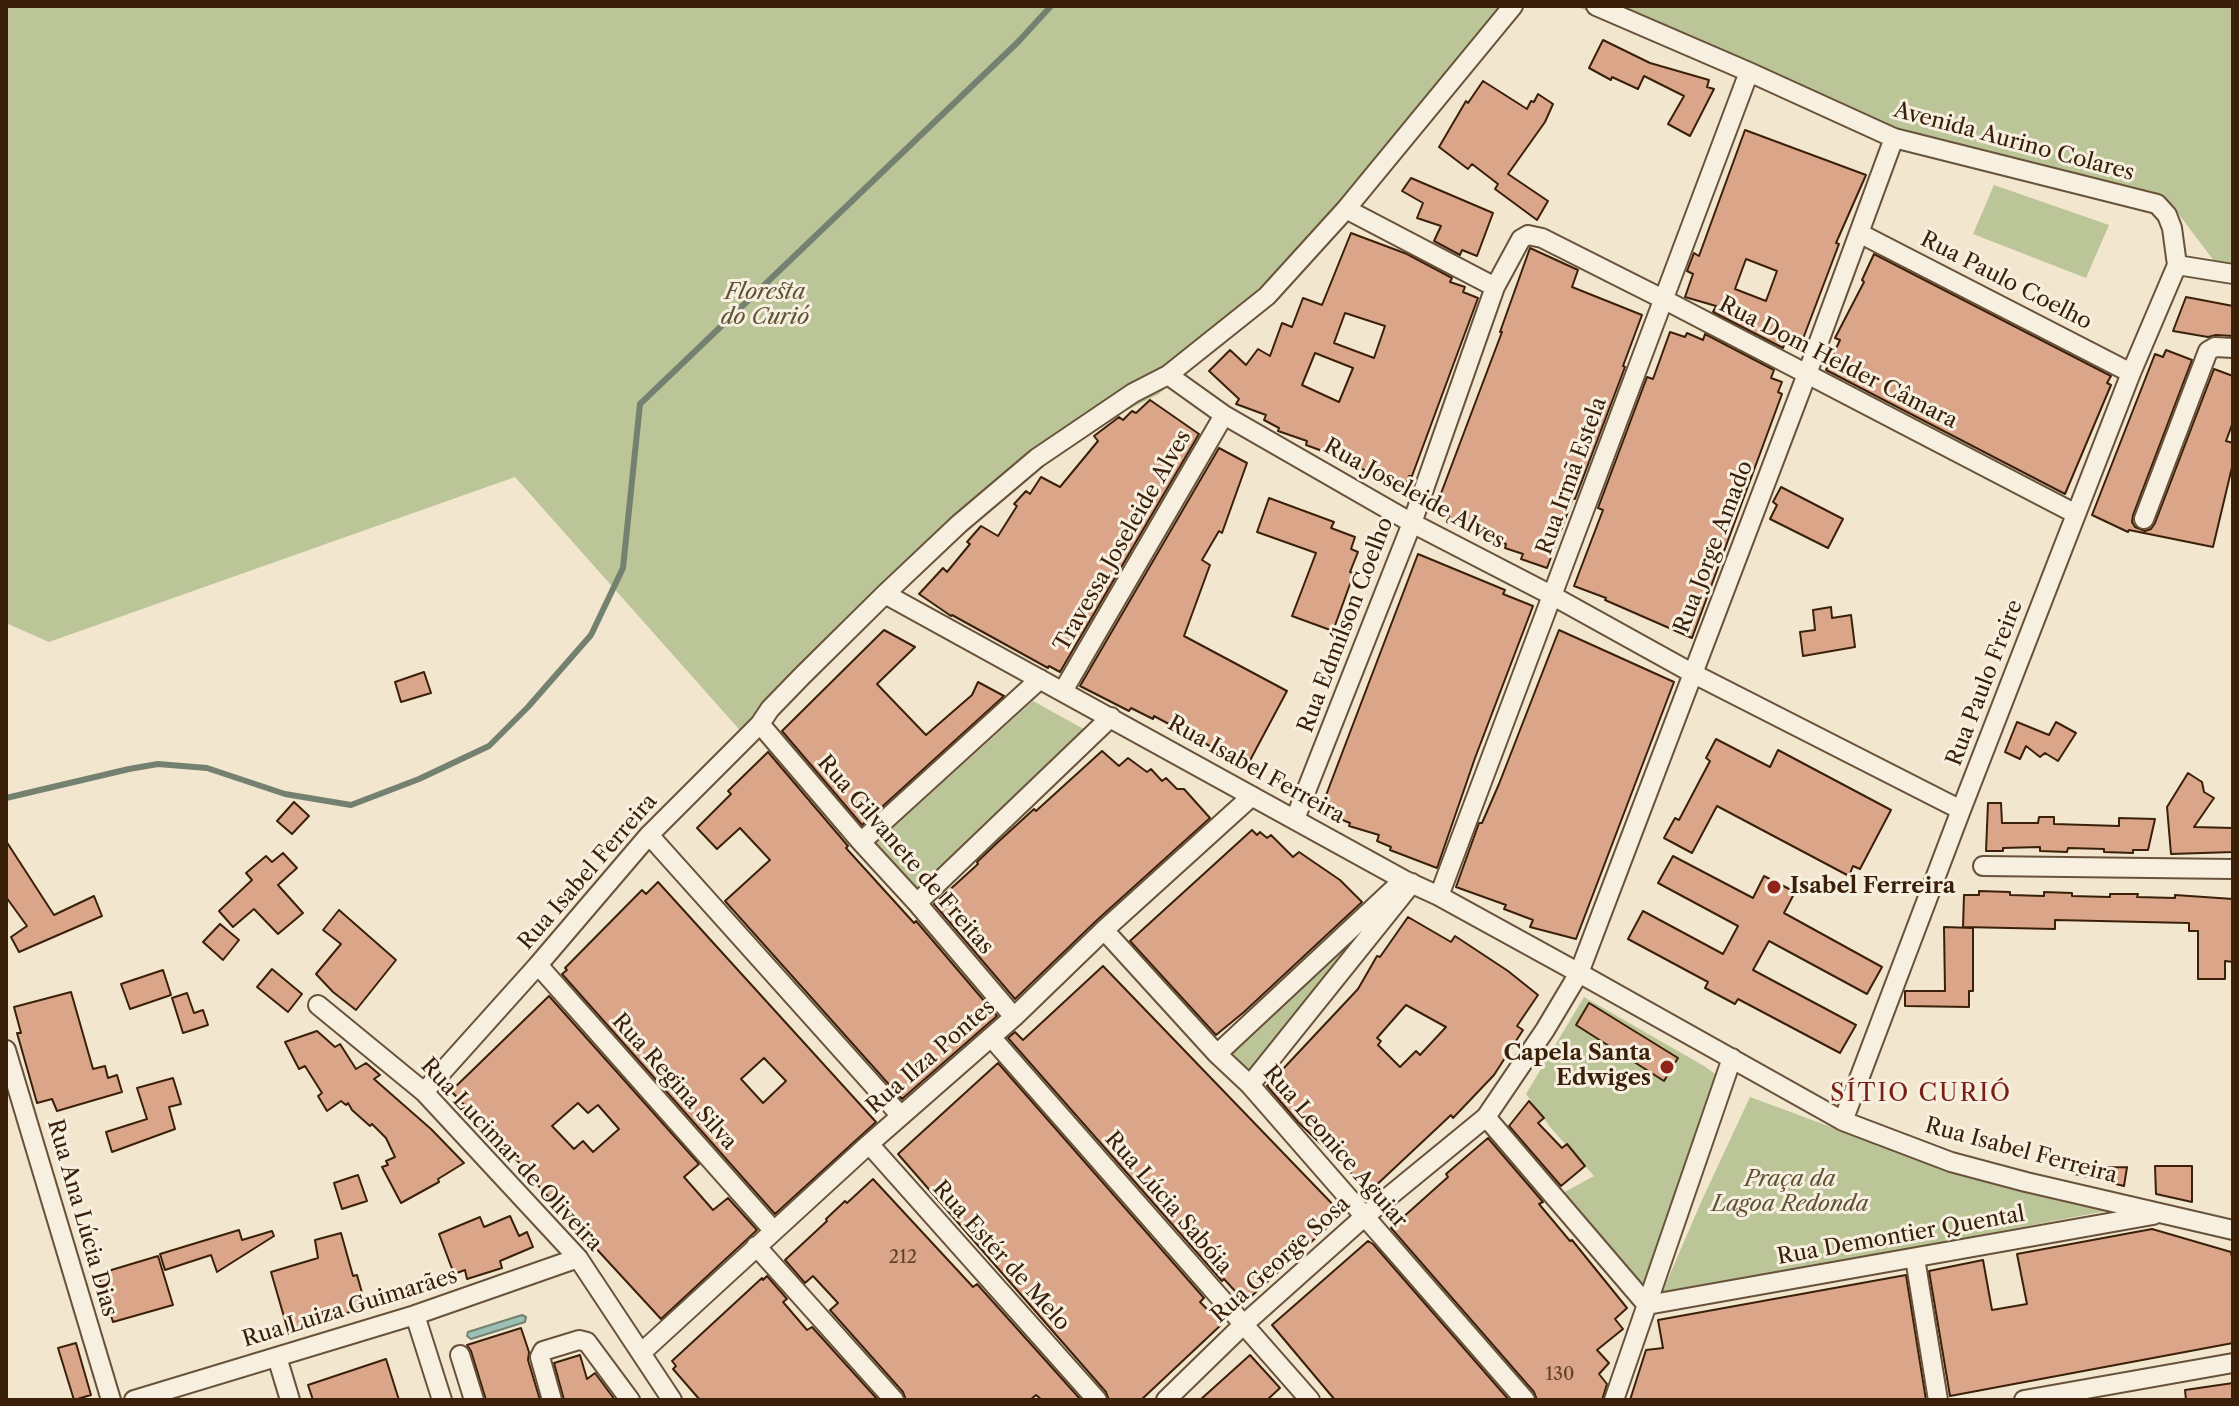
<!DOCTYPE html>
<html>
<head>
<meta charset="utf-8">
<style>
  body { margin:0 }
  #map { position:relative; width:2239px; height:1406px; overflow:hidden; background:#f2e7ce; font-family:"Libre Caslon Text",serif }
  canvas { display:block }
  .frame { position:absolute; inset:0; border:8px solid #3a2009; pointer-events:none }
</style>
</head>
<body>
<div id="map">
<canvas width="2239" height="1406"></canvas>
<div class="frame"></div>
</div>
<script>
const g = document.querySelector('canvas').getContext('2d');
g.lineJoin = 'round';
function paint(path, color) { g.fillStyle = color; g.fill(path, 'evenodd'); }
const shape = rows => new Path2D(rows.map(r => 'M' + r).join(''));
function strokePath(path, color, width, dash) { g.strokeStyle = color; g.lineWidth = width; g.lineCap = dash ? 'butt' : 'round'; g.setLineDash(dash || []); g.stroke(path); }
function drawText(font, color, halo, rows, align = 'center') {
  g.font = font + ' "Libre Caslon Text",serif'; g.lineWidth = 6; g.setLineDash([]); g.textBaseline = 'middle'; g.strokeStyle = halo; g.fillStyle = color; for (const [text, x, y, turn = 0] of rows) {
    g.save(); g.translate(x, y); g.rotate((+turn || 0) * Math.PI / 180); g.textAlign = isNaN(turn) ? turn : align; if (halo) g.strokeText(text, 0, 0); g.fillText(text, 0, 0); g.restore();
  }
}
paint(shape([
  [6,6,1507,6,1315,246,1159,394,1046,452,745,736,515,477,49,642,6,623],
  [1575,6,2233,6,2233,265,2214,261,2171,204,1885,130],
  [1994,185,2109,225,2086,278,1973,234],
  [1033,701,1091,733,919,891,875,844],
  [1381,909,1251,1072,1229,1050],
  [1584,997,1704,1066,1729,1084,1645,1294,1559,1195,1594,1176,1550,1127,1526,1094],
  [1750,1097,1912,1157,2117,1209,1661,1295,1702,1200]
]), '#bbc598');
const water = shape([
  [522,1315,526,1317,525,1322,471,1339,467,1336,468,1332,522,1315]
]);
paint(water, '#9bc0b5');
strokePath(water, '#748070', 2);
strokePath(shape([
  [6,798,129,769,158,764,207,768,285,794,351,805,419,779,489,746,528,707,591,635,623,568,640,404,1018,42,1051,6]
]), '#748070', 6);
const building = shape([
  [1603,40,1650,63,1709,80,1707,87,1714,89,1690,136,1668,124,1684,96,1644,76,1638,89,1612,77,1611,80,1589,68,1603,40],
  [1483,81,1527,109,1531,101,1534,102,1538,94,1553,104,1545,122,1508,174,1548,201,1537,220,1495,189,1498,184,1472,164,1468,169,1439,147,1466,101,1468,103,1483,81],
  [1745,130,1866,175,1836,243,1839,244,1801,344,1786,340,1783,348,1713,312,1716,306,1685,297,1693,274,1687,271,1694,253,1699,256,1745,130],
  [1746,259,1777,271,1766,301,1735,289,1746,259],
  [1411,178,1493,213,1477,256,1462,250,1460,255,1434,241,1441,226,1417,218,1423,203,1402,191,1411,178],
  [1351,233,1407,254,1452,278,1450,282,1465,287,1463,292,1478,298,1412,476,1409,476,1406,484,1394,480,1392,485,1376,480,1378,475,1348,464,1350,461,1306,445,1307,441,1278,431,1279,428,1264,420,1266,415,1236,404,1239,399,1209,371,1230,350,1246,365,1258,349,1270,356,1282,323,1292,327,1303,298,1322,305,1351,233],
  [1345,313,1385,326,1374,358,1334,343,1345,313],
  [1315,353,1353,368,1339,402,1302,385,1315,353],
  [1530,248,1578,270,1572,287,1642,315,1623,366,1625,367,1575,499,1573,498,1547,568,1521,559,1523,554,1505,548,1506,544,1447,522,1449,516,1434,512,1502,332,1500,332,1530,248],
  [1874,254,2111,376,2107,383,2111,385,2065,494,1826,370,1840,340,1835,338,1864,282,1862,280,1874,254],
  [2186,297,2233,306,2233,336,2216,335,2208,337,2173,331,2186,297],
  [1670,332,1685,337,1687,333,1703,340,1705,334,1774,370,1771,378,1782,382,1778,392,1782,394,1692,638,1605,600,1606,598,1574,586,1603,510,1598,508,1647,377,1653,379,1670,332],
  [2166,350,2192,360,2133,515,2132,522,2135,527,2145,531,2151,529,2155,523,2214,369,2233,376,2233,422,2226,441,2233,443,2233,463,2213,547,2129,530,2128,532,2092,515,2155,354,2163,357,2166,350],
  [1150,400,1199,434,1060,672,1049,666,1048,668,952,615,951,616,919,594,943,568,947,572,970,544,967,542,981,526,998,536,1017,506,1014,504,1026,491,1030,494,1041,477,1060,487,1098,441,1094,436,1119,417,1123,420,1132,411,1136,413,1150,400],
  [1219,448,1247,463,1222,533,1219,531,1202,560,1210,565,1184,636,1287,691,1247,766,1154,716,1153,719,1131,708,1129,711,1080,686,1219,448],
  [1781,487,1843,519,1828,548,1770,519,1777,505,1773,502,1781,487],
  [1269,498,1334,522,1331,528,1355,537,1351,549,1358,552,1350,572,1354,573,1333,631,1292,616,1316,553,1257,532,1269,498],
  [1418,554,1505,590,1503,594,1533,606,1475,758,1437,868,1390,850,1391,847,1377,841,1379,835,1349,826,1350,823,1320,811,1418,554],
  [1831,607,1832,618,1851,615,1855,647,1803,656,1800,632,1815,630,1813,610,1831,607],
  [884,630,915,647,877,684,926,735,972,695,978,682,1004,696,862,825,782,731,884,630],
  [1559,630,1674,682,1576,939,1530,927,1533,920,1504,909,1506,905,1456,887,1479,823,1482,823,1499,784,1559,630],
  [424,672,431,693,401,702,395,682,424,672],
  [2017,722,2049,735,2056,722,2076,733,2058,761,2045,753,2040,757,2026,746,2020,759,2005,752,2017,722],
  [1716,739,1770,767,1778,750,1891,810,1860,869,1853,866,1849,876,1717,806,1692,853,1664,838,1675,818,1679,820,1710,761,1706,758,1716,739],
  [1102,751,1119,766,1128,758,1147,772,1151,769,1162,781,1166,778,1177,789,1184,789,1210,818,1096,921,1015,999,934,904,978,864,977,862,998,842,1034,809,1036,811,1102,751],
  [768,752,848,846,846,848,914,923,916,921,997,1016,902,1099,725,901,770,860,740,828,717,849,697,828,731,794,728,791,768,752],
  [2188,773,2202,782,2204,792,2214,798,2194,827,2233,828,2233,852,2171,854,2167,807,2188,773],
  [294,802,309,816,292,834,277,821,294,802],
  [1988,803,2001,803,2002,823,2038,823,2039,817,2054,817,2054,824,2119,826,2119,818,2155,819,2148,850,2133,850,2133,853,2104,852,2104,849,2068,848,2067,852,2040,851,2040,847,2003,848,2003,851,1986,851,1988,803],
  [1252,830,1257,835,1260,832,1267,838,1271,835,1293,857,1299,852,1340,880,1362,902,1244,1012,1216,1035,1130,941,1252,830],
  [6,841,54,915,94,896,102,916,19,952,11,937,27,926,6,897,6,841],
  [283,853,297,868,278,885,303,913,278,934,254,909,233,927,219,911,252,880,246,873,266,856,272,862,283,853],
  [1673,856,1753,898,1764,876,1795,892,1784,913,1882,967,1867,994,1769,941,1753,970,1856,1025,1840,1053,1738,999,1735,1004,1705,988,1708,982,1628,939,1643,911,1723,954,1738,926,1658,883,1673,856],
  [658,882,876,1122,775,1214,562,974,567,970,565,968,642,890,646,894,658,882],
  [764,1058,786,1081,763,1103,741,1079,764,1058],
  [1979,891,2010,892,2010,895,2044,896,2044,892,2072,893,2072,896,2110,897,2110,894,2138,894,2137,897,2175,898,2175,895,2233,899,2233,962,2225,961,2225,979,2198,979,2198,931,2189,931,2189,923,2055,920,2055,929,1963,927,1964,895,1979,895,1979,891],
  [339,910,396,960,356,1010,333,992,316,974,341,944,323,930,339,910],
  [1408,917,1451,942,1455,936,1508,971,1538,995,1517,1026,1523,1030,1494,1075,1453,1118,1451,1115,1370,1191,1298,1122,1267,1086,1358,989,1377,956,1380,957,1408,917],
  [1406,1005,1446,1027,1420,1055,1416,1051,1400,1067,1378,1045,1381,1041,1377,1038,1406,1005],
  [220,924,239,940,223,960,203,942,220,924],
  [1944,927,1973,928,1973,991,1969,991,1969,1007,1905,1006,1905,991,1945,991,1944,927],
  [1103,966,1342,1214,1245,1302,1224,1279,1222,1281,1008,1038,1015,1032,1023,1040,1103,966],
  [272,969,302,994,288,1012,257,987,272,969],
  [163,970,171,995,130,1009,121,984,163,970],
  [71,992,93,1069,105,1066,108,1078,117,1075,122,1092,57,1111,52,1099,37,1103,17,1033,21,1033,14,1007,71,992],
  [187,993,194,1013,203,1010,208,1025,183,1033,172,998,187,993],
  [549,996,699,1164,684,1177,713,1210,728,1198,757,1230,661,1319,568,1218,559,1203,556,1205,525,1171,526,1170,451,1091,549,996],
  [578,1103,588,1113,598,1105,619,1129,593,1152,583,1141,574,1149,552,1126,578,1103],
  [1589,1003,1678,1058,1664,1081,1576,1025,1589,1003],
  [317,1031,335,1047,340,1044,356,1069,366,1063,380,1075,374,1079,431,1129,464,1163,438,1179,439,1182,401,1203,382,1167,388,1165,386,1161,395,1157,386,1138,372,1124,370,1126,352,1110,348,1103,346,1105,341,1101,327,1111,318,1096,322,1093,305,1066,299,1069,285,1042,317,1031],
  [998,1063,1204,1298,1200,1302,1222,1324,1141,1400,1109,1400,1106,1392,898,1154,998,1063],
  [173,1078,181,1104,169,1107,175,1129,112,1152,106,1132,147,1119,137,1088,173,1078],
  [1529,1101,1544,1118,1538,1123,1562,1148,1567,1144,1585,1166,1561,1186,1509,1126,1529,1101],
  [1488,1138,1543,1202,1539,1204,1570,1241,1572,1240,1627,1308,1615,1319,1623,1329,1597,1350,1609,1363,1599,1374,1607,1384,1602,1400,1537,1400,1534,1392,1391,1228,1448,1177,1446,1174,1488,1138],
  [2155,1166,2192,1166,2192,1202,2156,1194,2155,1166],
  [2127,1167,2124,1186,2075,1174,2075,1168,2127,1167],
  [358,1175,367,1201,342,1209,334,1183,358,1175],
  [873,1179,973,1287,977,1284,1081,1400,1042,1400,1036,1395,1030,1400,906,1400,903,1392,830,1310,838,1303,813,1276,805,1283,785,1260,827,1221,826,1219,845,1201,847,1203,873,1179],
  [510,1216,519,1236,527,1232,533,1247,500,1261,502,1268,467,1279,465,1270,454,1274,439,1234,480,1217,484,1227,510,1216],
  [2152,1229,2231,1252,2233,1262,2233,1343,1950,1396,1929,1271,1983,1260,1992,1310,2027,1304,2017,1254,2152,1229],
  [239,1230,242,1240,272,1231,274,1236,217,1272,211,1255,165,1270,160,1254,239,1230],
  [341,1233,353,1276,357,1275,366,1307,308,1325,309,1328,289,1334,271,1272,318,1258,315,1240,341,1233],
  [1368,1241,1373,1244,1509,1400,1335,1400,1272,1325,1368,1241],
  [158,1256,173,1305,113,1322,98,1274,158,1256],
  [1906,1275,1926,1400,1630,1400,1646,1350,1663,1348,1658,1320,1906,1275],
  [767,1276,787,1299,783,1302,807,1330,812,1327,878,1400,700,1400,673,1369,676,1366,672,1361,762,1278,763,1280,767,1276],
  [521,1328,529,1352,528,1360,540,1400,486,1400,471,1351,467,1345,521,1328],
  [76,1343,91,1395,74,1400,58,1348,76,1343],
  [580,1355,587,1379,595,1373,615,1400,564,1400,554,1363,580,1355],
  [1250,1355,1280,1388,1267,1400,1200,1400,1250,1355],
  [386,1359,399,1400,313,1400,308,1385,386,1359],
  [2233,1383,2233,1400,2186,1400,2185,1390,2233,1383]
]);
paint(building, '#dba58a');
strokePath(building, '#3a2009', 2);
const minor = shape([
  [1596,6,1749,72,1894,138,2157,204,2167,215,2172,228,2177,265,2233,274],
  [1346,209,1495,287],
  [1859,233,2131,373],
  [1168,375,1224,415,1412,523,1553,596,1692,673,1961,810],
  [2144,519,2208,351,2215,347,2233,348],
  [885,594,1404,880,1439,896,1579,973,1843,1121,1951,1162,2026,1182,2233,1230],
  [1063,691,1224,415],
  [760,724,861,842,917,903,1014,1017],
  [1295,819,1412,523,1495,287,1521,239,1528,235,1542,238,1663,299,2076,514],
  [649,835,901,1116],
  [861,842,1040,679],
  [1983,866,2233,869],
  [1439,896,1749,72],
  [917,903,1111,717],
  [1104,930,1217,1054,1250,1085,1525,1400],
  [538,965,773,1230],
  [318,1005,424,1092,578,1258,672,1400],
  [991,1037,1310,1400],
  [6,1050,111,1400],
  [1217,1054,1399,884],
  [1250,1085,1412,883],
  [424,1092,538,965,649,835,760,724,770,709,802,676,885,594,959,524,1037,458,1133,393,1168,375,1267,296,1346,209,1513,6],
  [1486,1117,1647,1305,2153,1215],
  [1843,1121,1961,810,2131,373,2177,265],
  [869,1144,1097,1400],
  [756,1246,894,1400],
  [1915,1258,1938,1400],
  [415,1315,442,1400],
  [641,1353,869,1144,1014,1017,1104,930,1252,796],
  [460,1355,474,1400],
  [277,1357,290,1400],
  [134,1400,415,1315,578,1258],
  [552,1400,540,1357,543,1351,579,1340,587,1342,630,1400],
  [1166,1400,1243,1325,1364,1217,1486,1117,1545,1030,1579,973,1807,374,1894,138],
  [1614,1400,1732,1058],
  [2024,1400,2233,1363]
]);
strokePath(minor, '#68523a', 22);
strokePath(minor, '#f7efdf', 18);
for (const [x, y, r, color] of [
  [1774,887,8,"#8f2418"],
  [1667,1067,8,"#8f2418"]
]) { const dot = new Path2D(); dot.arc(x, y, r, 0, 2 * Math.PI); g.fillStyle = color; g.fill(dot); strokePath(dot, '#f7efdf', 3); }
drawText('18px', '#624129', null, [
  ["212",903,1258],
  ["130",1560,1375]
]);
drawText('22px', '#3a2009', '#f7efdf', [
  ["Avenida Aurino Colares",2014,142,15],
  ["Rua Paulo Coelho",2006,281,27],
  ["Rua Dom Helder Câmara",1838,363,27],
  ["Rua Irmã Estela",1572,476,-70],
  ["Rua Joseleide Alves",1414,494,29],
  ["Travessa Joseleide Alves",1123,541,-60],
  ["Rua Jorge Amado",1714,547,-69],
  ["Rua Edmílson Coelho",1346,625,-69],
  ["Rua Paulo Freire",1985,683,-69],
  ["Rua Isabel Ferreira",1256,770,29],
  ["Rua Gilvanete de Freitas",905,855,49],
  ["Rua Isabel Ferreira",588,872,-49],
  ["Rua Ilza Pontes",931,1057,-41],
  ["Rua Regina Silva",674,1082,48],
  ["Rua Leonice Aguiar",1335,1147,49],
  ["Rua Isabel Ferreira",2021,1151,15],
  ["Rua Lucimar de Oliveira",511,1155,47],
  ["Rua Lúcia Sabóia",1168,1203,49],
  ["Rua Ana Lúcia Dias",82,1218,74],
  ["Rua Demontier Quental",1901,1236,-10],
  ["Rua Estér de Melo",1001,1256,48],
  ["Rua George Sosa",1281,1260,-42],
  ["Rua Luiza Guimarães",350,1308,-17]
]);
drawText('italic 22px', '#615234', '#f7efdf', [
  ["Floresta",765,293],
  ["do Curió",765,318],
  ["Praça da",1790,1180],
  ["Lagoa Redonda",1790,1205]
]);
drawText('bold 22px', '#3a2009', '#f7efdf', [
  ["Isabel Ferreira",1790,887],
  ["Capela Santa",1651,1054,"right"],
  ["Edwiges",1651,1079,"right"]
], 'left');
g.letterSpacing = '2px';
drawText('24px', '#7a1f14', '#f7efdf', [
  ["SÍTIO CURIÓ",1921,1094]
]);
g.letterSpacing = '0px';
</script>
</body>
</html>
